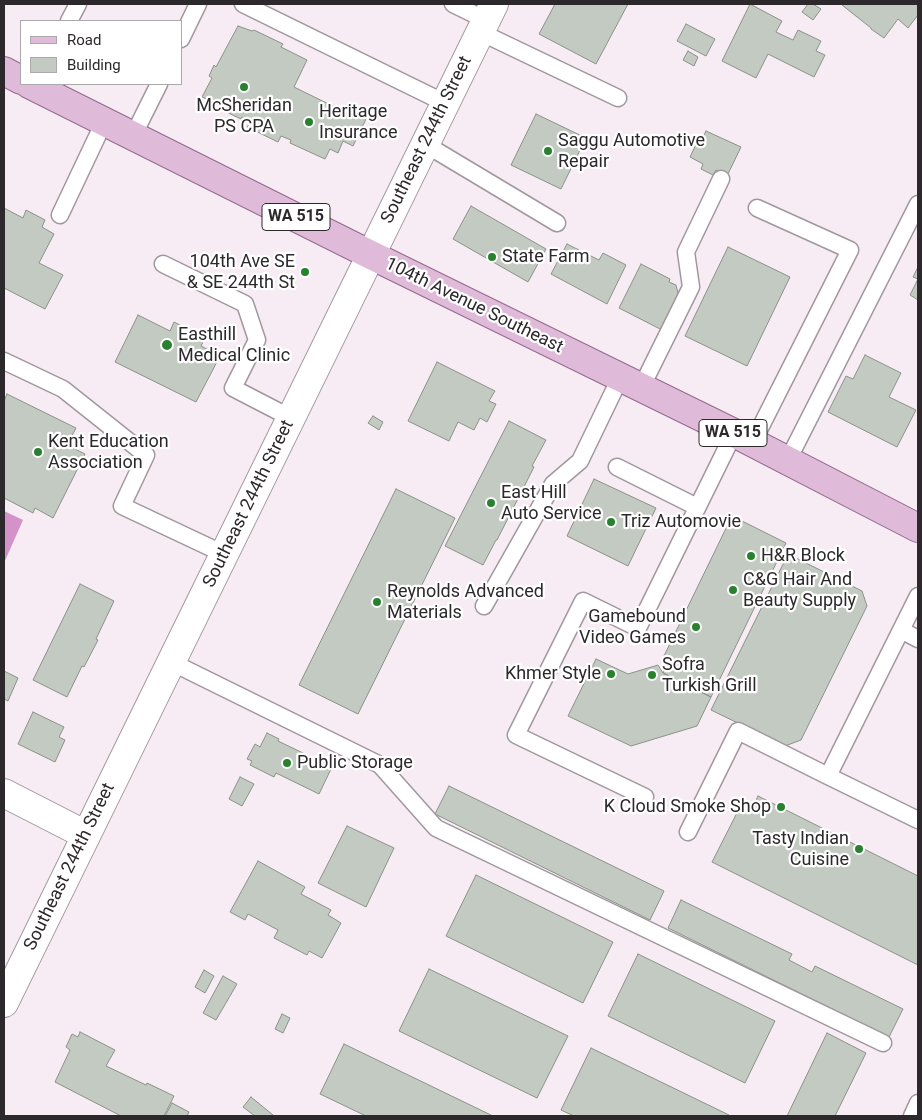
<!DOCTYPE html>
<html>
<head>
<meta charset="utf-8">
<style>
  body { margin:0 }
  #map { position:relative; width:922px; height:1120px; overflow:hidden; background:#f7ecf4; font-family:Roboto,sans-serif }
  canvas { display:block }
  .frame { position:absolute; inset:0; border:5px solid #2c282b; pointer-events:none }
  .legend { position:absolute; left:20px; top:20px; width:162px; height:65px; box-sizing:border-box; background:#fff; border:1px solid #aba9aa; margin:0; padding:6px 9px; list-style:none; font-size:15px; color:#2c282b }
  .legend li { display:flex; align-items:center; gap:10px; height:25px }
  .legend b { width:25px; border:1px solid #aba9aa }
</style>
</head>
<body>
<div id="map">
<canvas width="922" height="1120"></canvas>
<div class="frame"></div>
<ul class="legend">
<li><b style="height:6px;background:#dfbbd9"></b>Road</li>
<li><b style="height:14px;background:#c2cac1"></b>Building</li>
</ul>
</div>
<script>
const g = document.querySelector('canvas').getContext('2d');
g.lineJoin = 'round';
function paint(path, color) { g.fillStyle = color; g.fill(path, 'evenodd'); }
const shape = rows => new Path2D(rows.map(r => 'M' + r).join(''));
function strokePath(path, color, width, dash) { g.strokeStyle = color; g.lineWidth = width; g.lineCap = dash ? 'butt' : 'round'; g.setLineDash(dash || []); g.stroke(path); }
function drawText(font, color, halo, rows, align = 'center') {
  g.font = font + ' Roboto,sans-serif'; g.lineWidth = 4.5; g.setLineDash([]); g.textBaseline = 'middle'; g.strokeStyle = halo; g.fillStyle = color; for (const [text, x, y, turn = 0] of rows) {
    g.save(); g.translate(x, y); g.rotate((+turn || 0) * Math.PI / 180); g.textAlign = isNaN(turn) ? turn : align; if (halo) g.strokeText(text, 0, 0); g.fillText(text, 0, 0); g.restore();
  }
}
paint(shape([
  [4,511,23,520,4,563]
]), '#d393c8');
const building = shape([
  [555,4,628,4,596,64,539,34,555,4],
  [750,4,782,21,776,32,793,40,798,30,821,41,816,51,825,55,814,77,768,54,756,78,722,61,750,4],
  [808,4,813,4,821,9,813,20,802,12,808,4],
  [843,4,918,4,918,15,908,28,898,19,884,38,871,29,871,28,842,5,843,4],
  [686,24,715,39,706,56,677,41,686,24],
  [238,26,252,31,254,30,283,44,281,47,307,60,294,87,349,114,351,110,367,117,353,146,343,141,338,153,330,149,325,159,290,143,291,140,281,136,278,142,247,127,251,121,242,117,241,119,218,108,219,105,202,97,212,78,209,76,214,65,216,67,238,26],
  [688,51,698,57,694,66,683,60,688,51],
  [536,114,586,138,561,189,511,165,536,114],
  [706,131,741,147,727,176,716,170,713,175,701,169,703,164,690,157,699,138,702,139,706,131],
  [471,206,546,249,528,282,453,239,471,206],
  [4,208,23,218,26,210,45,220,42,227,54,234,39,263,63,275,45,309,4,288,4,208],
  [567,244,599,260,603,253,626,265,607,304,551,274,567,244],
  [728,247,790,277,747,366,685,336,728,247],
  [641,264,670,279,669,282,676,285,679,297,662,330,619,308,641,264],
  [918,267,918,300,910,295,918,279,913,277,918,267],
  [138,315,170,331,174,322,205,338,201,346,220,356,196,402,115,362,138,315],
  [865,355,901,373,889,397,916,410,897,447,828,412,846,376,853,379,865,355],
  [437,362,495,391,489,401,496,404,487,422,480,418,474,430,458,422,449,441,408,421,437,362],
  [7,394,76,428,67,445,85,454,53,518,35,508,33,513,4,498,4,401,7,394],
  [373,416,383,422,379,430,368,423,373,416],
  [509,421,546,440,532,466,534,467,497,540,496,540,483,565,445,546,509,421],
  [594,479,656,508,628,566,567,536,594,479],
  [396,489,455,518,358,714,299,685,396,489],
  [732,516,786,543,711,697,663,673,668,663,662,660,732,516],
  [788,554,862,591,867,606,801,740,785,746,711,710,788,554],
  [80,584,114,601,96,639,98,640,84,667,82,666,67,697,33,680,80,584],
  [596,659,628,674,658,665,663,673,711,697,697,726,631,746,568,716,596,659],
  [4,671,18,678,8,701,4,699,4,671],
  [33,712,64,727,59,737,65,740,55,762,18,744,33,712],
  [267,733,279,739,278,741,332,767,319,794,276,773,274,777,250,765,252,761,247,759,255,744,260,747,267,733],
  [240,777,254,784,242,806,229,799,240,777],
  [449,786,664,891,650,920,435,814,449,786],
  [758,796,918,876,918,965,712,862,743,801,753,807,758,796],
  [347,826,394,848,366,907,318,883,347,826],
  [258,861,305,887,301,894,331,910,328,915,341,923,322,958,309,951,307,955,274,938,278,930,248,914,245,920,230,912,258,861],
  [476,875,613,942,583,1003,446,936,476,875],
  [681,900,792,954,789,960,812,972,815,966,903,1009,889,1037,668,928,681,900],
  [638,954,775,1021,745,1083,608,1016,638,954],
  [429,969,568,1036,537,1098,399,1031,429,969],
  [204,970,214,976,205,993,195,987,204,970],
  [223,976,237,984,216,1020,203,1013,223,976],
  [282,1014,290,1018,283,1033,275,1029,282,1014],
  [80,1032,115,1050,106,1066,146,1085,147,1083,174,1096,164,1116,121,1116,55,1082,70,1050,66,1047,72,1034,78,1037,80,1032],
  [827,1033,866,1053,835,1116,787,1116,827,1033],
  [344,1044,493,1116,366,1116,320,1094,344,1044],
  [591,1048,729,1115,729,1116,574,1116,561,1110,591,1048],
  [251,1097,273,1115,273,1116,255,1116,243,1107,251,1097],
  [172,1103,189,1112,187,1116,165,1116,172,1103]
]);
paint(building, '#c2cac1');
strokePath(building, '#899289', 1);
const service = shape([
  [243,4,445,103],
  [453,4,486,20],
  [69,21,78,4],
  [480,32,618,98],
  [181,39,198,4],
  [133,136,159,84],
  [425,144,557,223],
  [60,215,104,122],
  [163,264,245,304,257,340,233,388,291,418],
  [4,361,63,389,146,455,122,506,224,554],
  [641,388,691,287,686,252,721,179],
  [753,442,850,250,757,208],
  [788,460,918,204],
  [617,467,697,507],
  [918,596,828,776,918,820],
  [484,606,553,484,580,461,620,378],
  [901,630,918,639],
  [171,662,380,765,436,828,883,1043],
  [645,797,516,735,583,601,638,628,734,433],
  [688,832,738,731,828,776],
  [912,1116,918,1103]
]);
const minor = shape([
  [4,793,86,835]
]);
const tertiary = shape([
  [4,1003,494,4]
]);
const primary = shape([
  [4,71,21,80],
  [29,84,371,255,734,433,918,528]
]);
strokePath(service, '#a1979f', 19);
strokePath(minor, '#a1979f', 30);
strokePath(tertiary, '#a1979f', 30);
strokePath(primary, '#936a8b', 30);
strokePath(service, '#fff', 16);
strokePath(minor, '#fff', 28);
strokePath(tertiary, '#fff', 28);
strokePath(primary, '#dfbbd9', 28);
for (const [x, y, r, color] of [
  [244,87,5,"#298130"],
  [309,122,5,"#298130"],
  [548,151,5,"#298130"],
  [492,257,5,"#298130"],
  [305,272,5,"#298130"],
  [167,345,6,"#298130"],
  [38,452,5,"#298130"],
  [491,503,5,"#298130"],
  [611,522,5,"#298130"],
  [751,556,5,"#298130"],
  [733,590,5,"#298130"],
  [377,602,5,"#298130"],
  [696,627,5,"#298130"],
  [611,674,5,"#298130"],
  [652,675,5,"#298130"],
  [287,763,5,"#298130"],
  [781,807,5,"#298130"],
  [859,849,5,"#298130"]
]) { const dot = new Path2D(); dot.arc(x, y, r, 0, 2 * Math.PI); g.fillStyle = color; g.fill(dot); strokePath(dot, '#fff', 2); }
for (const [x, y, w] of [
  [296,217,68],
  [733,433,68]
]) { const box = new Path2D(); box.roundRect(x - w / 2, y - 13.5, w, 27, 4); g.fillStyle = '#fff'; g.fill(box); strokePath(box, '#2c282b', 1); }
drawText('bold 16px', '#2c282b', null, [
  ["WA 515",296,217],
  ["WA 515",733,433]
]);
drawText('18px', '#2c282b', '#fff', [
  ["McSheridan",244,106,"center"],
  ["PS CPA",244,127,"center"],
  ["Heritage",319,112],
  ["Insurance",319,133],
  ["Saggu Automotive",558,141],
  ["Repair",558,162],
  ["State Farm",502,257],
  ["104th Ave SE",295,262,"right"],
  ["& SE 244th St",295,283,"right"],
  ["Easthill",178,335],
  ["Medical Clinic",178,356],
  ["Kent Education",48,442],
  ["Association",48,463],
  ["East Hill",501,493],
  ["Auto Service",501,514],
  ["Triz Automovie",621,522],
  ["H&R Block",761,556],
  ["C&G Hair And",743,580],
  ["Beauty Supply",743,601],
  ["Reynolds Advanced",387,592],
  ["Materials",387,613],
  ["Gamebound",686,617,"right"],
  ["Video Games",686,638,"right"],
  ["Sofra",662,665],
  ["Turkish Grill",662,686],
  ["Khmer Style",601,674,"right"],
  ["Public Storage",297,763],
  ["K Cloud Smoke Shop",771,807,"right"],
  ["Tasty Indian",849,839,"right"],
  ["Cuisine",849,860,"right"]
], 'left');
drawText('18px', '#2c282b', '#fff', [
  ["Southeast 244th Street",427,140,-64],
  ["104th Avenue Southeast",474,306,26],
  ["Southeast 244th Street",249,504,-64],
  ["Southeast 244th Street",70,867,-64]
]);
</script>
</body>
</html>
